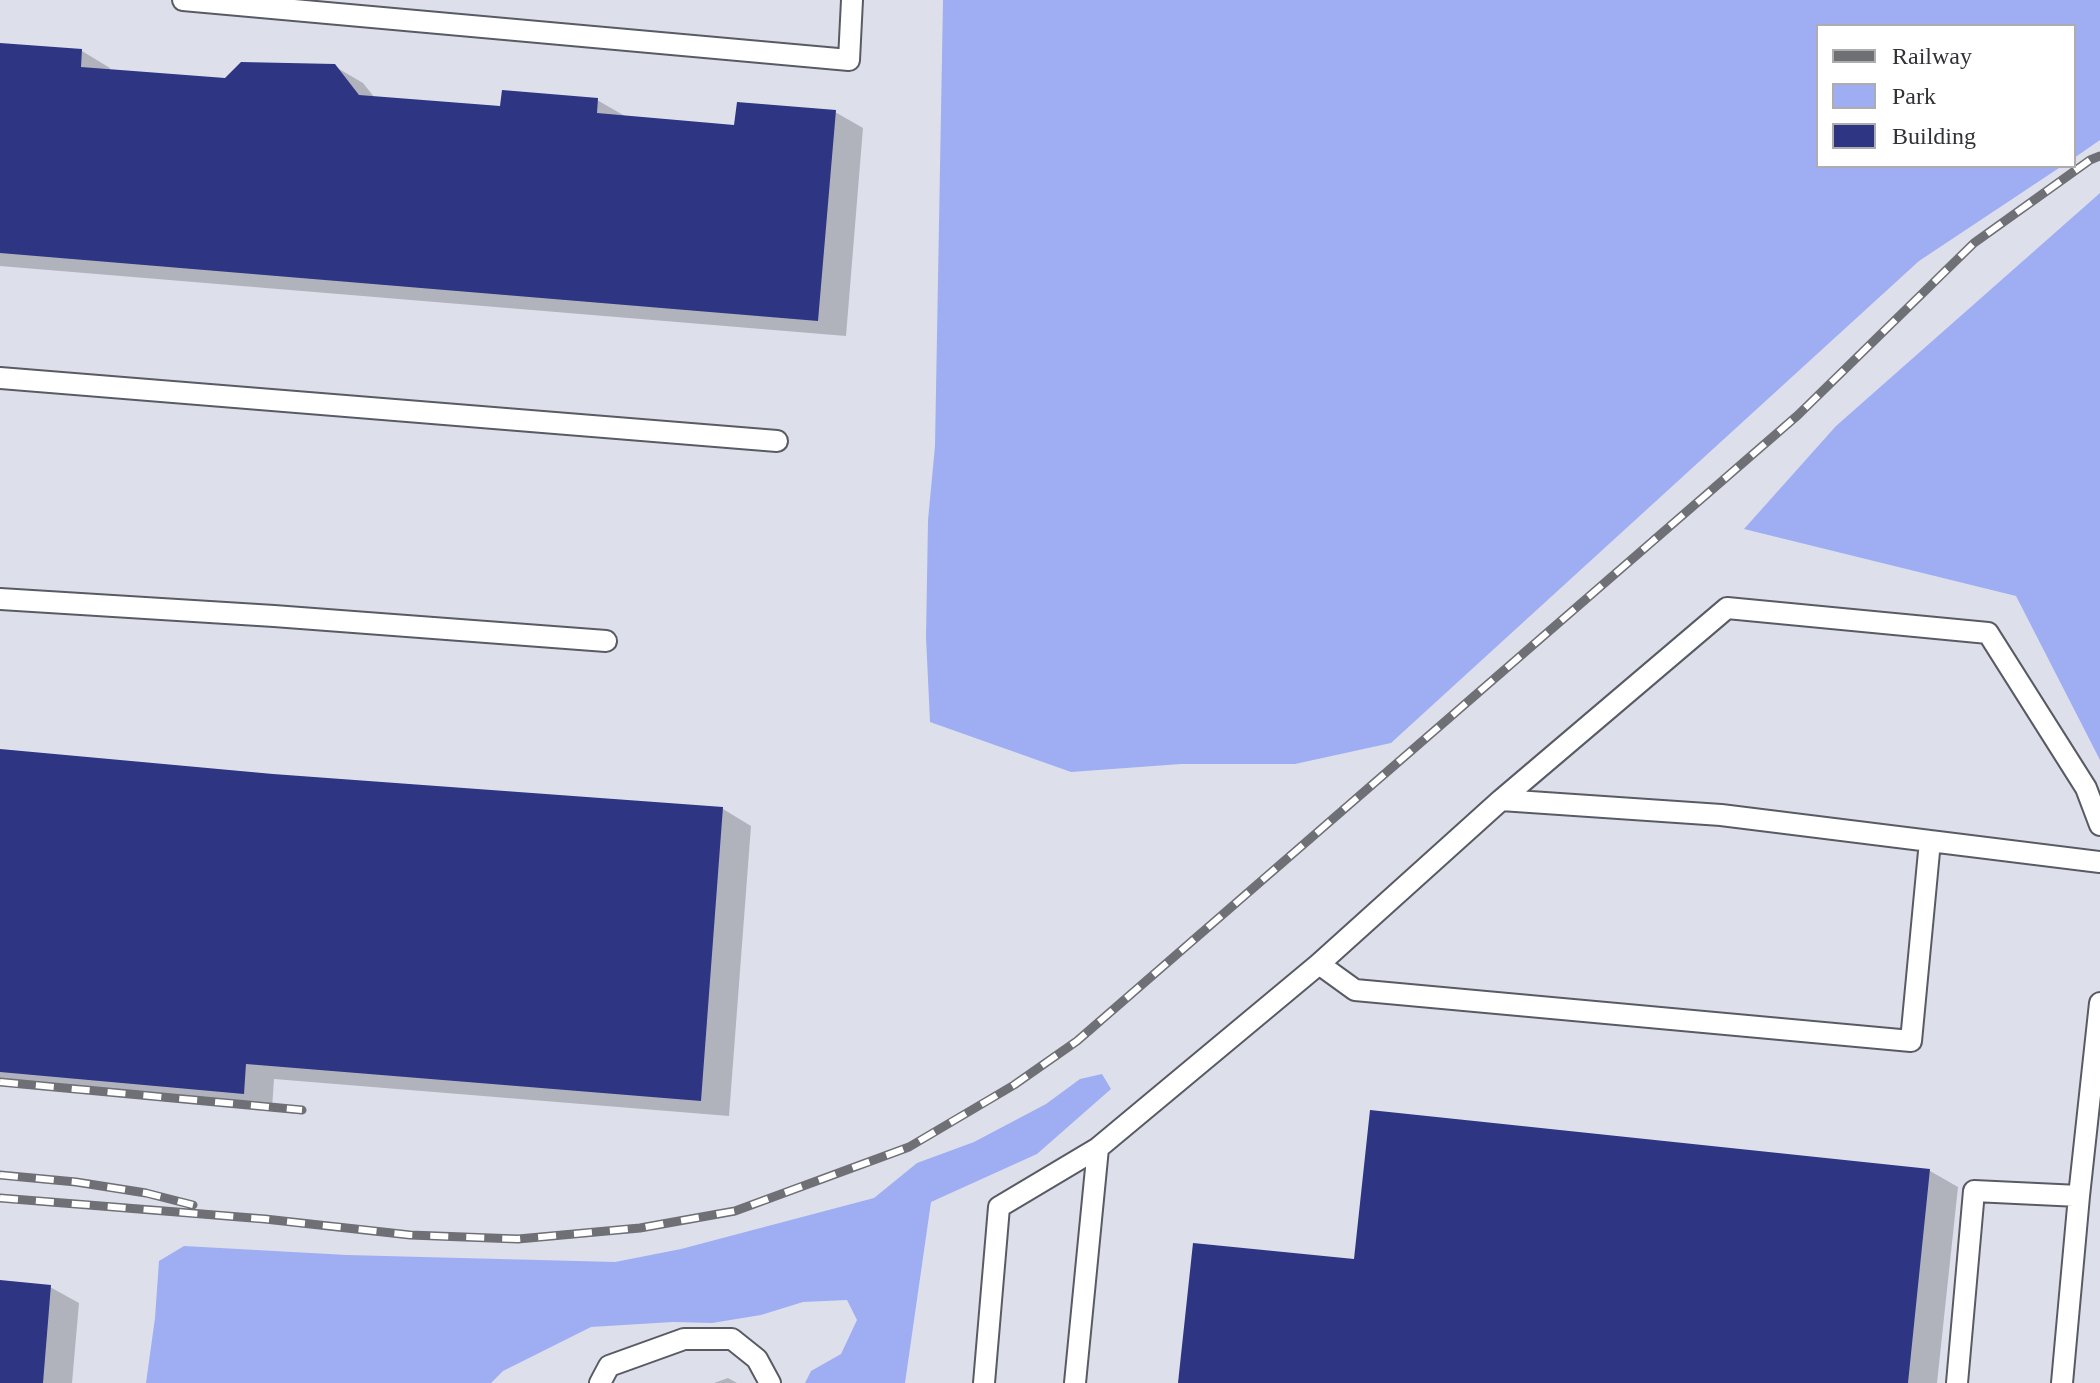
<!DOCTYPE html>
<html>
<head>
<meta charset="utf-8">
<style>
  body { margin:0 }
  #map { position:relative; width:2100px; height:1383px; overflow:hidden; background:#dde0eb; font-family:Georgia,serif }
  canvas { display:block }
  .legend { position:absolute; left:1816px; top:24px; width:260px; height:144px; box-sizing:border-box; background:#fff; border:2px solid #adadaf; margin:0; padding:10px 14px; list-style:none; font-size:24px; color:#313236 }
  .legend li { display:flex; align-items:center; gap:16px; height:40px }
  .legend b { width:40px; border:2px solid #adadaf }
</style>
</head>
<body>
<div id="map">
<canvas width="2100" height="1383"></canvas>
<ul class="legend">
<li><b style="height:10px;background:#6e7076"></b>Railway</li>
<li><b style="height:22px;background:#9faef3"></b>Park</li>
<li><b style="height:22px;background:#2e3583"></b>Building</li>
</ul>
</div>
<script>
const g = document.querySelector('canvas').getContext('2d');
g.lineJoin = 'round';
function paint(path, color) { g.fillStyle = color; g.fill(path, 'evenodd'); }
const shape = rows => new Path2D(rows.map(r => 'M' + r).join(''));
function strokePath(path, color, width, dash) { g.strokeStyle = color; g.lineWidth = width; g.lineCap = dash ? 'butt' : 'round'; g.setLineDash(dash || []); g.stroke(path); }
paint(shape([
  [943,0,2100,0,2100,140,2074,158,2074,26,1818,26,1818,166,2062,166,1919,261,1391,743,1295,764,1181,764,1071,772,930,722,926,637,928,520,935,446],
  [2100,193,2100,760,2016,596,1744,529,1836,426],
  [1102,1074,1111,1089,1037,1154,931,1202,905,1383,805,1383,811,1371,841,1354,857,1320,847,1300,803,1302,761,1315,712,1323,673,1322,591,1327,503,1371,491,1383,146,1383,155,1318,159,1261,184,1246,347,1255,615,1262,681,1249,874,1198,917,1163,974,1142,1046,1104,1080,1079]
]), '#9faef3');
paint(shape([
  [0,45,82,51,110,68,109,71,225,80,334,66,363,83,375,98,502,108,597,100,625,116,736,127,835,112,863,128,846,336,0,266],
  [0,751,273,776,723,809,751,826,729,1116,274,1079,272,1109,0,1084],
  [1930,1171,1958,1187,1937,1383,1180,1383],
  [0,1282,50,1287,79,1303,72,1383,0,1383],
  [728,1378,737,1383,714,1383]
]), '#0003');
paint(shape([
  [0,43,82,49,81,67,225,78,241,62,335,64,359,95,500,106,502,90,598,98,597,113,734,125,737,102,836,110,818,321,0,253],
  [0,749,273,774,723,807,701,1101,246,1064,244,1094,0,1072],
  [1370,1110,1930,1169,1908,1383,1178,1383,1193,1243,1354,1259],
  [0,1280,51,1285,43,1383,0,1383]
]), '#2e3583');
const lane = shape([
  [183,0,849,60,852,0],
  [0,378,777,441],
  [0,599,274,616,606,641],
  [1501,800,1727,608,1988,633,2086,788,2100,825],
  [1930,841,2100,862],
  [1098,1148,1319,964,1355,990,1911,1041,1930,841,1721,815,1501,800,1319,964],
  [2079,1196,2100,1003],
  [600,1383,609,1366,684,1339,732,1339,757,1359,770,1383],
  [984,1383,999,1207,1098,1148,1075,1383],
  [1957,1383,1974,1191,2079,1196,2062,1383]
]);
strokePath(lane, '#585b64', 24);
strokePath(lane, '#fff', 20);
const rail = shape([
  [0,1082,302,1110],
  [0,1175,76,1182,146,1193,193,1205],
  [0,1198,265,1219,410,1235,518,1239,640,1228,735,1211,909,1147,1014,1085,1077,1041,1798,415,1974,243,2090,160,2100,156]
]);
strokePath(rail, '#6e7076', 9);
strokePath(rail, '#fff', 6, [18]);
</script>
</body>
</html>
